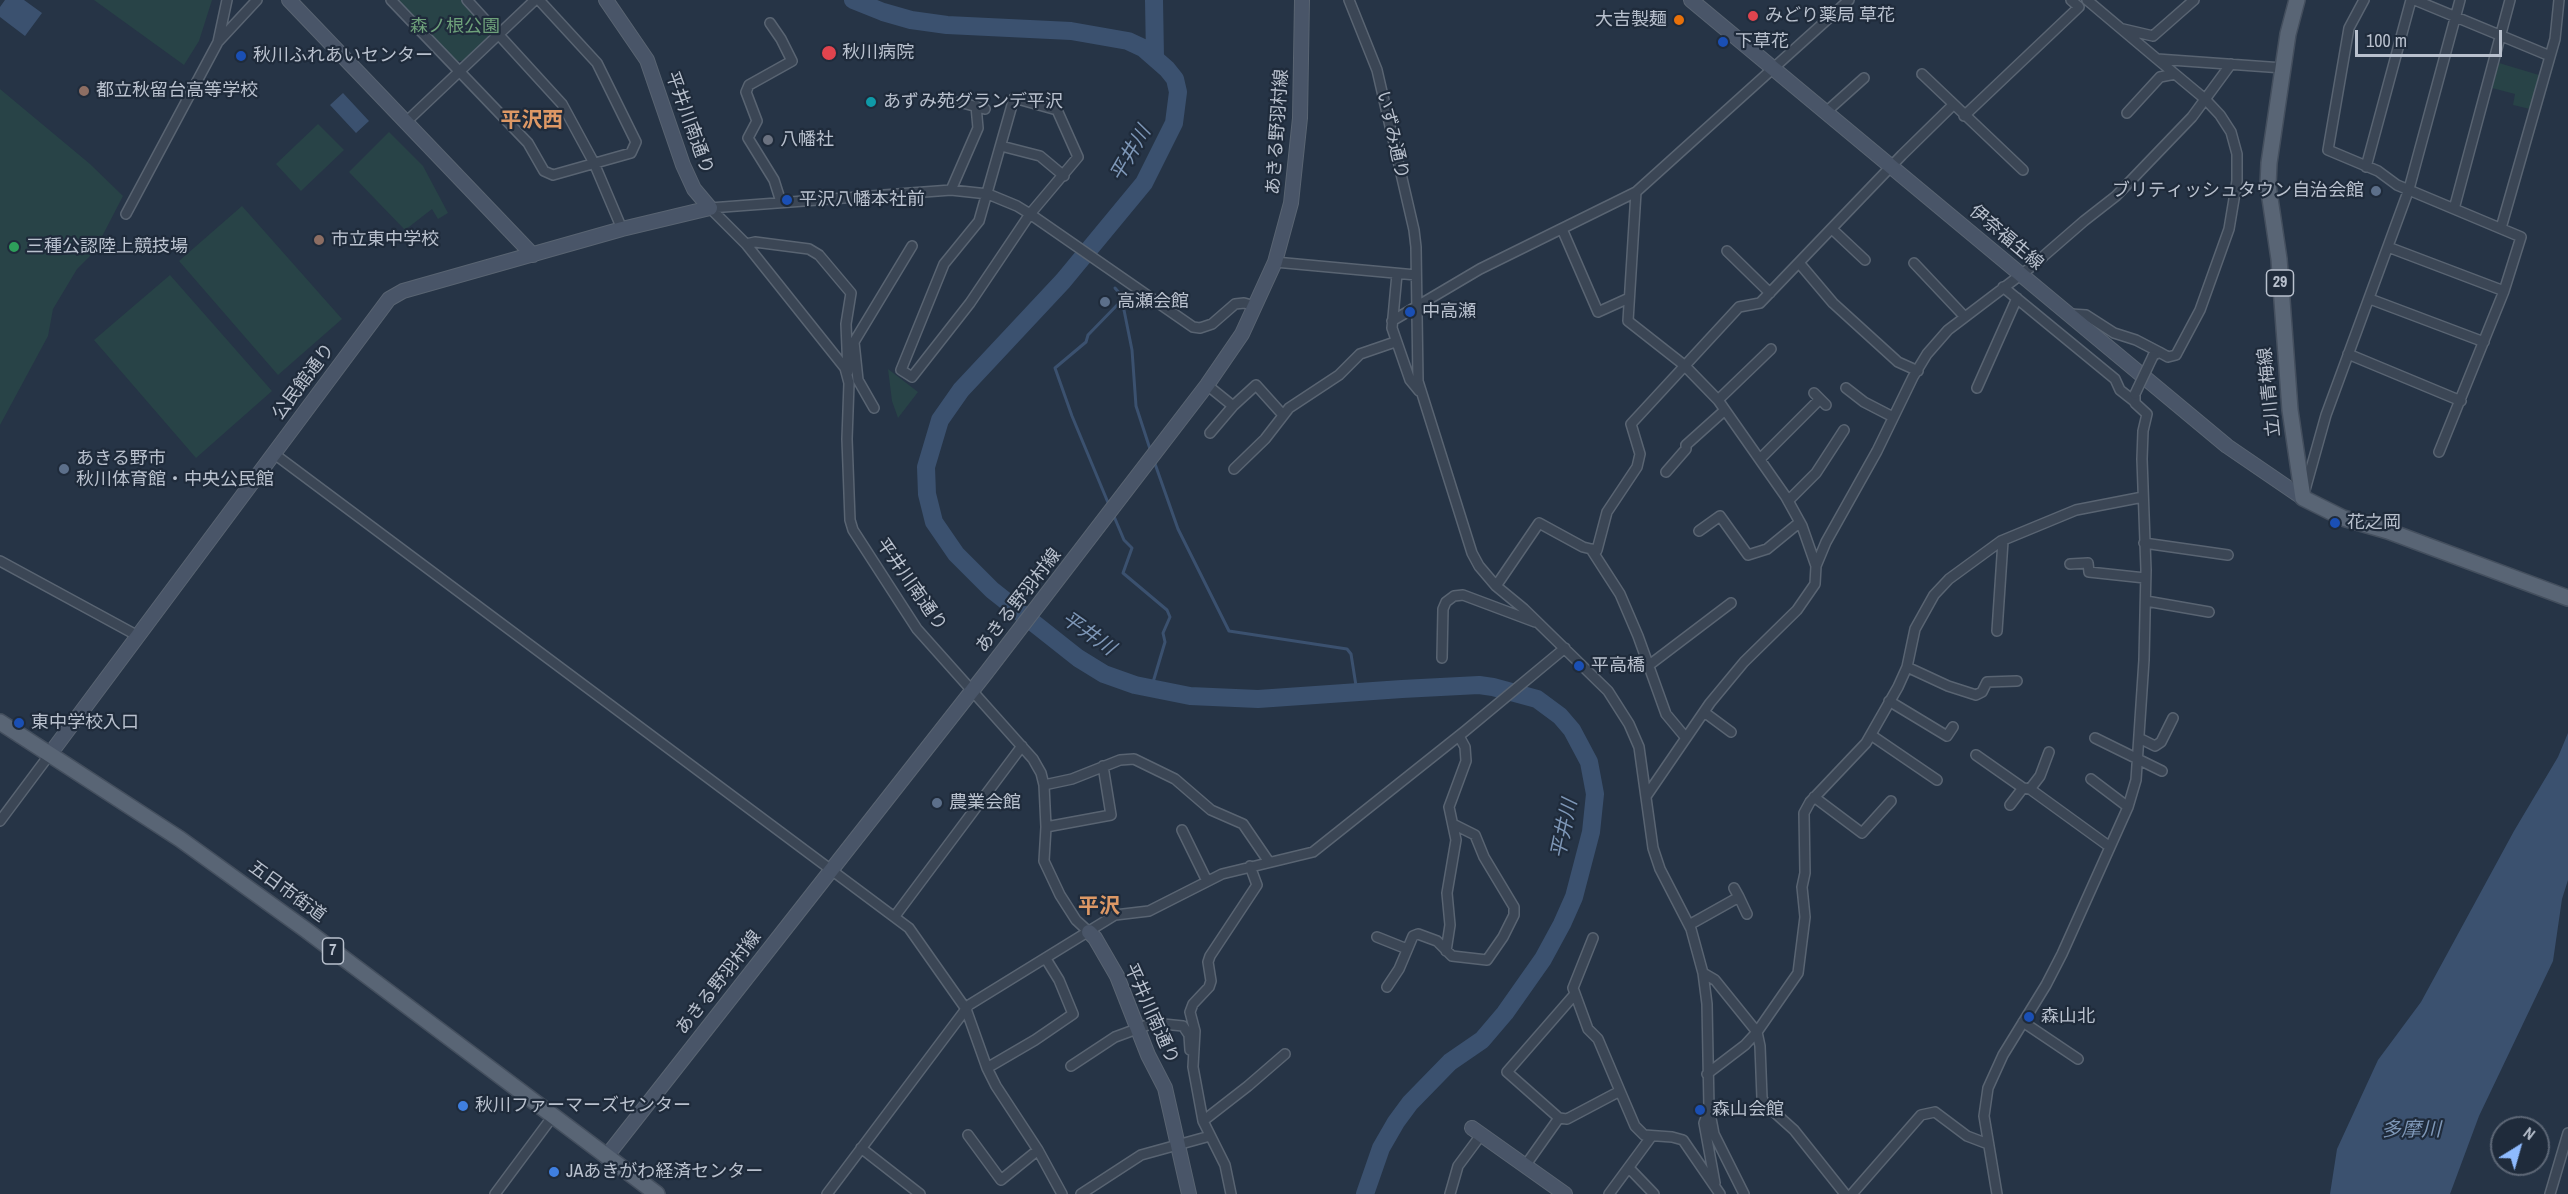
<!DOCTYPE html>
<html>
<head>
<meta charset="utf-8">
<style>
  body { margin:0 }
  #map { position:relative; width:2568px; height:1194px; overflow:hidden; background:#263446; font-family:"Archivo Narrow",sans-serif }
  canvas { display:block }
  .north { position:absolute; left:2490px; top:1116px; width:60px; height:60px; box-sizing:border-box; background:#1f2b3b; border:2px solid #5d6776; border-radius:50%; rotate:37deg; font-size:16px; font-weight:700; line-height:24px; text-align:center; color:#b9c1ce }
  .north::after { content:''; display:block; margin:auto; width:21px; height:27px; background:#8ebafe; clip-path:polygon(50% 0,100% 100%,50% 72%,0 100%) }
  .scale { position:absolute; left:2355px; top:30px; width:147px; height:27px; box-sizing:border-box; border:3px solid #b9c1ce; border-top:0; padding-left:8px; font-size:18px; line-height:21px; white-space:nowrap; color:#b9c1ce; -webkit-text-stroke:4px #1f2b3b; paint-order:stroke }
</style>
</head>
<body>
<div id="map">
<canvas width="2568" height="1194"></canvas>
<div class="north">N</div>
<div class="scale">100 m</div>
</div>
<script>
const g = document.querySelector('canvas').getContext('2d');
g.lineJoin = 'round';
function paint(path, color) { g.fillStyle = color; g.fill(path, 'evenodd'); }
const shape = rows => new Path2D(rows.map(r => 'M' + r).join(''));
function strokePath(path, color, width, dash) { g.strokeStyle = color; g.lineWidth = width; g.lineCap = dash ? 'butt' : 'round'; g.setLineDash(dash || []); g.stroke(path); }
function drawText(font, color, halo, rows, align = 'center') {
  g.font = font + ' "Archivo Narrow","Noto Sans JP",sans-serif'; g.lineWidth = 4.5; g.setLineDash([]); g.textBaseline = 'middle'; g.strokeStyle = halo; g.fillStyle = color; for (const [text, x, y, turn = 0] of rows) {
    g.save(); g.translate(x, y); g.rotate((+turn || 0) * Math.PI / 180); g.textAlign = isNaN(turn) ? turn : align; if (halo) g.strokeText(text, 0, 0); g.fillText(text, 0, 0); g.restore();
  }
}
paint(shape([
  [94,0,212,0,199,41,184,65],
  [397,0,462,0,489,29,488,37,463,61,456,61],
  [2499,63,2539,75,2530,109,2513,105,2515,94,2492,88],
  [0,89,90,164,123,196,94,252,77,269,53,309,48,336,0,425],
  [318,124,344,150,301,191,276,164],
  [389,132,423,166,448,213,438,219,432,209,405,230,349,172],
  [242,206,342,319,278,375,179,261],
  [170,275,272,391,196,458,94,340],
  [888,369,918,392,898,418,892,401]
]), '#284347');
paint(shape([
  [5,0,24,0,42,13,25,36,0,17,0,7],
  [343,93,369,121,356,133,330,105],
  [2568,733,2568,880,2562,899,2553,961,2479,1116,2450,1194,2330,1194,2337,1149,2378,1060,2421,1002,2514,831,2558,757]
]), '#3b516f');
strokePath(shape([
  [1115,288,1121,295,1132,350,1136,406,1151,452],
  [1154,461,1178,529,1229,631,1347,649,1351,654,1357,692],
  [1109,505,1072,416,1055,368,1086,342,1088,335,1122,300],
  [1113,514,1124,540,1132,548,1123,573,1167,610,1170,617,1163,633,1165,642,1151,689]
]), '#3b516f', 3);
strokePath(shape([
  [853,0,883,12,911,20,947,25,1071,31,1128,41,1143,48,1167,69,1175,79,1178,92,1174,123,1144,183,1063,281,961,390,940,420,926,467,927,494,934,522,956,554,992,590,1078,658,1104,674,1135,685,1190,696,1258,699,1402,689,1479,685,1493,687,1537,699,1560,716,1572,730,1589,762,1595,794,1591,832,1574,897,1562,924,1543,959,1505,1013,1482,1040,1450,1062,1410,1103,1396,1122,1381,1148,1365,1194],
  [1154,0,1155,57]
]), '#3b516f', 18);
const street = shape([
  [391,0,528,143,544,171,553,175,631,153,636,142,597,63,539,0],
  [467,0,562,104,594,163,622,229],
  [1349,0,1377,70,1414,230,1416,247,1418,381,1472,553,1479,566,1496,586,1524,609,1608,691,1629,724,1639,747,1653,848,1660,869,1691,929,1703,973,1707,1004,1709,1108,1714,1134,1744,1194],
  [2087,0,2157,59,2283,68],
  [2364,0,2349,28,2328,150,2378,171,2397,185,2521,237,2504,291,2439,452],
  [2415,0,2550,56],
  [770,23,781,39,792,61,749,85,746,92,757,121,748,138,774,180,781,202],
  [2123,29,2153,36,2194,0],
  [218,42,257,0],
  [1922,74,2023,170],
  [1014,98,1057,110,1078,157,1030,214,970,303,912,377,901,370,944,264,979,221,1014,98],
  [959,102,985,109],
  [1826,112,1864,78],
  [2127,113,2160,77,2175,74],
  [1964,116,2079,7,2071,0],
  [406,122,535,0],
  [1001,146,1040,156,1064,176],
  [2366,167,2411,0],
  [951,190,978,128,976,106],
  [1636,192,1628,321,1684,365,1718,400,1786,497,1802,526,1816,566],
  [710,208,746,244,845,368,849,383,847,439,850,520,853,530,917,629,1033,759,1041,773,1044,785,1046,827,1044,861,1060,895,1076,920,1089,932],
  [710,208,951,190,988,194,1017,206,1030,214,1193,327,1200,328,1212,324,1235,304,1244,303,1255,306],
  [2454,209,2510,0],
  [126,214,218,42,227,0],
  [2501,228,2555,39,2559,0],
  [1562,229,1598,312,1629,298],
  [1832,229,1865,260],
  [746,244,755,242,809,249,819,255,851,293,846,324,848,372],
  [2388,247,2504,291],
  [1727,251,1770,293],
  [1275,262,1416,275],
  [1914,263,1964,316],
  [1800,264,1833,303,1898,362,1918,371],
  [1397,274,1392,328,1410,380,1419,391],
  [2003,287,2115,379,2120,390,2134,401],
  [2370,299,2484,342],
  [2070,314,2086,315,2114,333,2136,340,2159,352],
  [1392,321,1480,269,1636,192,1849,0],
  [2348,354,2461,401],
  [2153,356,2159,352,2168,357,2176,355,2200,310,2229,229,2237,181,2237,154,2231,132,2220,115,2205,99,2157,59],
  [1207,385,1233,406,1256,385,1283,415],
  [1846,388,1864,402,1893,417],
  [1977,388,2017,298],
  [1814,393,1826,405],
  [1718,400,1771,349],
  [874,408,858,380,854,342,912,246],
  [1210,433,1233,406],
  [273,453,909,928,966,1009,987,1068,996,1086,1038,1150,1062,1194],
  [1760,459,1820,399],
  [1234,469,1265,439,1289,408,1339,375,1360,354,1395,342],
  [1666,472,1686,449,1686,445,1725,410],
  [2305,490,2326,415,2409,189,2460,0],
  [1788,501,1816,473,1844,430],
  [1699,531,1720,516,1748,555,1767,549,1800,522],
  [2144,543,2228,555],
  [0,561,138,636],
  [2070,564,2088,563,2089,572,2145,578],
  [1496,586,1539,523,1583,547,1591,549],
  [2146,601,2209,612],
  [1997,631,2003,541],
  [1442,658,1443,609,1446,602,1454,596,1463,595,1535,622],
  [1648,666,1731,603],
  [1907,667,1948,686,1976,695,1982,692,1987,682,2017,681],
  [1889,701,1947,736,1953,727],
  [1704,712,1731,732],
  [1871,735,1937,780],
  [1686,738,1666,714,1638,636,1620,594,1591,549,1597,550,1607,512,1637,467,1640,454,1631,424,1739,307,1760,303,1902,155,1953,105],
  [2095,738,2162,771],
  [2139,738,2155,746,2161,742,2173,718],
  [1976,755,2023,788],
  [2091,779,2128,807],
  [1044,785,1072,779,1120,760,1134,759,1175,779,1211,810,1243,824,1269,862],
  [2030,789,2110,847],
  [1647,795,1710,703,1744,662,1797,610,1815,584,1816,566,1826,542,1877,451,1913,377,1927,354,1948,330,2031,267,2084,221,2116,196,2192,117,2231,64],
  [1814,797,1862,833,1891,801],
  [2010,805,2023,788,2030,789,2040,776,2049,752],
  [0,821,50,754],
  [1046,827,1111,815,1103,766],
  [1182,830,1207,881],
  [1739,897,1747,914],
  [895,916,1022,746],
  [1689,925,1739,897,1734,888],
  [1377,937,1407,949],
  [1446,951,1450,925,1447,893,1456,840,1449,807,1466,761,1465,747,1459,736],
  [1703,973,1715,980,1757,1032,1760,1046,1762,1098,1765,1104,1794,1130,1845,1194],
  [1387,987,1399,969,1413,936,1418,934,1437,941,1452,956,1487,960,1503,937,1514,915,1514,907,1484,857,1475,835,1453,824],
  [2023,1022,2078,1059],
  [1071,1066,1115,1037,1153,1023,1183,1026,1189,1035,1190,1050],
  [987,1068,1035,1040,1073,1014,1059,980,1046,959],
  [1707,1074,1745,1045,1757,1032,1798,973,1805,917,1802,887,1805,873,1804,813,1810,802,1866,743,1898,687,1907,667,1915,629,1934,595,1949,579,2001,541,2076,510,2143,497],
  [1620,1091,1635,1126,1644,1135,1672,1137,1683,1140,1720,1194],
  [1708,1112,1704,1123,1715,1183],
  [1559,1118,1507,1072,1575,994],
  [1203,1121,1248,1086,1285,1054],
  [968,1135,1001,1180,1038,1150],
  [861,1148,920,1194],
  [1525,1166,1559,1118,1567,1119,1620,1091,1598,1039,1588,1029,1573,988,1593,938],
  [1629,1168,1654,1194],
  [495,1194,553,1116],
  [827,1194,969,1005,1115,915,1149,911,1222,874,1313,852,1465,731,1565,648],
  [1081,1194,1141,1155,1210,1136],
  [1231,1194,1225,1165,1203,1121,1193,1067,1195,1031,1190,1012,1193,1004,1209,987,1211,981,1208,962,1210,956,1257,885,1250,866],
  [1450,1194,1458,1166,1481,1135],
  [1609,1194,1651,1137],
  [1852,1194,1921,1115,1935,1112,1967,1136,1988,1144],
  [1997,1194,1984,1116,1988,1088,2003,1055,2046,985,2062,954,2128,807,2136,780,2144,660,2146,570,2142,459,2143,431,2147,414,2135,403,2135,394],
  [2550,1194,2568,1133]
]);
const secondary = shape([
  [289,0,533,255],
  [606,0,647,60,683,165,694,189,710,208],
  [1691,0,2227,446,2303,498],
  [50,754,389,299,403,291,622,229,710,208],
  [1089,932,1095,938,1117,976,1148,1055,1165,1088,1189,1194],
  [1472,1128,1565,1194],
  [606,1157,986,673,1207,385,1242,334,1275,262,1291,203,1300,118,1302,0]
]);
const primary = shape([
  [2297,0,2288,34,2269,163,2268,185,2279,259,2290,410,2303,498,2343,518,2388,531,2568,598],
  [0,722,180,839,306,930,657,1194]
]);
strokePath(street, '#596472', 12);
strokePath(secondary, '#596472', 16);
strokePath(primary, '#444f5e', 18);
strokePath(street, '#3b4655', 9);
strokePath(secondary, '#495568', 14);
strokePath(primary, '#596575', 15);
const streetBridge = shape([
  [2135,394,2153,356]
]);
strokePath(streetBridge, '#596472', 12, []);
strokePath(streetBridge, '#3b4655', 9);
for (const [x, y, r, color] of [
  [1753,16,6,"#e0444e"],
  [1679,20,6,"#e8710a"],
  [1723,42,6,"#1a4fb4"],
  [829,53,8,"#e0444e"],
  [241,56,6,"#1a4fb4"],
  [84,91,6,"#8d6e63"],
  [871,102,6,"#0f9aa8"],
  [768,140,6,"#6b7280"],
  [2376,191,6,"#5c6f8a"],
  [787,200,6,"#1a4fb4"],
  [319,240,6,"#8d6e63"],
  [14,247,6,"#2e9e5b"],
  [1105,302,6,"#5c6f8a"],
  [1410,312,6,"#1a4fb4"],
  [64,469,6,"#5c6f8a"],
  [2335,523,6,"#1a4fb4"],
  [1579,666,6,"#1a4fb4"],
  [19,723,6,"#1a4fb4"],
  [937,803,6,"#5c6f8a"],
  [2029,1017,6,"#1a4fb4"],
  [463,1106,6,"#3f7fe0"],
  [1700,1110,6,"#1a4fb4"],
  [554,1172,6,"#3f7fe0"]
]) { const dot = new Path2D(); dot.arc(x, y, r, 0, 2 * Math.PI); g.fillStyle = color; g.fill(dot); strokePath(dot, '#1f2b3b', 2); }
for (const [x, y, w] of [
  [2280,283,27],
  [333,951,21]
]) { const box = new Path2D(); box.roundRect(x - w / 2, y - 13, w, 26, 4.5); g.fillStyle = '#1f2b3b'; g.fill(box); strokePath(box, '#b9c1ce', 1.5); }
drawText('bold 16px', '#b9c1ce', null, [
  ["29",2280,283],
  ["7",333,951]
]);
drawText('18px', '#b9c1ce', '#1f2b3b', [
  ["みどり薬局 草花",1765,16],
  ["大吉製麺",1667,20,"right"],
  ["下草花",1735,42],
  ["秋川病院",842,53],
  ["秋川ふれあいセンター",253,56],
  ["都立秋留台高等学校",96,91],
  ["あずみ苑グランデ平沢",883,102],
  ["八幡社",780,140],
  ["ブリティッシュタウン自治会館",2364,191,"right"],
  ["平沢八幡本社前",799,200],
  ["市立東中学校",331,240],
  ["三種公認陸上競技場",26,247],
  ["高瀬会館",1117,302],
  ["中高瀬",1422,312],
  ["あきる野市",76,459],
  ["秋川体育館・中央公民館",76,480],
  ["花之岡",2347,523],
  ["平高橋",1591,666],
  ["東中学校入口",31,723],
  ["農業会館",949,803],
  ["森山北",2041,1017],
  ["秋川ファーマーズセンター",475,1106],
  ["森山会館",1712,1110],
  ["JAあきがわ経済センター",566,1172]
], 'left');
drawText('18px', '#6ea17a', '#1f2b3b', [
  ["森ノ根公園",455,27]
]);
drawText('18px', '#b9c1ce', '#1f2b3b', [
  ["平井川南通り",689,123,70],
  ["あきる野羽村線",1278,132,-86],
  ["いずみ通り",1392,135,77],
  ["伊奈福生線",2006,238,40],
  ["公民館通り",304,382,-53],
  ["立川青梅線",2270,392,-96],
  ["平井川南通り",911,585,55],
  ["あきる野羽村線",1019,601,-52],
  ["五日市街道",287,892,36],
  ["あきる野羽村線",719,983,-52],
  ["平井川南通り",1151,1014,66]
]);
drawText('italic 20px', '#7e97b7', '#1f2b3b', [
  ["平井川",1131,154,-60],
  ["平井川",1088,634,35],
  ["平井川",1565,829,-78],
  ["多摩川",2411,1131]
]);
drawText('bold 21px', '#dd9865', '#1f2b3b', [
  ["平沢西",532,121],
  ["平沢",1099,907]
]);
</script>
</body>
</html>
